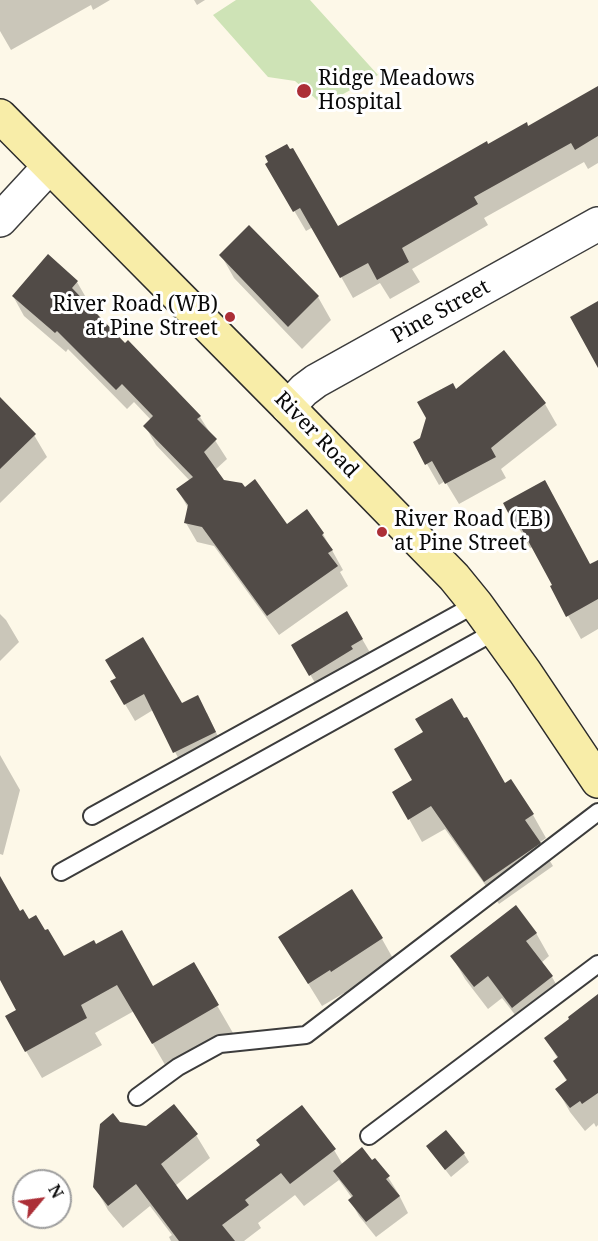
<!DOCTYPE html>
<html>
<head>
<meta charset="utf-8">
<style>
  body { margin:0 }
  #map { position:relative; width:598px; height:1241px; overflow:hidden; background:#fdf8e8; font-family:"Noto Serif",serif }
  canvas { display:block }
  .north { position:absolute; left:12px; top:1169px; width:60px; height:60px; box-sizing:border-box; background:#fff; border:2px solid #9d9d9d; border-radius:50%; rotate:61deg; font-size:16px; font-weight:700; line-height:24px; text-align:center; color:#090909 }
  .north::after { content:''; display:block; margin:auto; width:21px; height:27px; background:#ac2f37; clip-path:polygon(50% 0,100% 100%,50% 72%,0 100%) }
</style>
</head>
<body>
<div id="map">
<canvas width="598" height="1241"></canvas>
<div class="north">N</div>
</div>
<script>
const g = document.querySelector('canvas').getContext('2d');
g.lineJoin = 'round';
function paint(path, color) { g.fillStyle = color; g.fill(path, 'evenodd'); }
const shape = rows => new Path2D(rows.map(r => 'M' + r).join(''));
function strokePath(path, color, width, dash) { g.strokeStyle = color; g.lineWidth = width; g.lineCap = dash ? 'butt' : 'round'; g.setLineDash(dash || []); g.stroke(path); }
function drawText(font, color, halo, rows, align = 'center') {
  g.font = font + ' "Noto Serif",serif'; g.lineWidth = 6; g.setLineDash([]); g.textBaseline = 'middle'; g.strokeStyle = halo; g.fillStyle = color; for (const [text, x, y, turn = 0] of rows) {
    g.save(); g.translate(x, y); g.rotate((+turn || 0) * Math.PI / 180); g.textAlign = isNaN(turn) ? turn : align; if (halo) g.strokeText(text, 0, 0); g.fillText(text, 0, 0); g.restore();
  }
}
paint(shape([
  [236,0,310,0,378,75,323,105,295,81,268,77,213,15]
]), '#cee3b6');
paint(shape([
  [0,0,110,0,93,10,91,5,11,50,0,31],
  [194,0,205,0,197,5],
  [598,88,598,163,588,169,584,162,484,218,488,225,412,269,420,282,390,299,380,283,353,298,313,227,306,231,267,164,337,228,488,146,528,128],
  [221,255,318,297,331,320,302,349,234,278],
  [77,282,88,301,85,304,200,417,227,459,215,470,224,482,287,526,323,534,343,570,340,572,348,586,279,635,214,546,197,542,186,523,188,508,178,490,190,481,156,445,145,426,151,420,134,402,127,409,68,349,66,352,24,316,13,296],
  [504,352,545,404,557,425,501,469,506,478,459,504,445,481,439,485,415,443,422,439,456,391],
  [0,400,34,435,47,457,0,503],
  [505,503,590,566,598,561,598,629,581,639,552,587,554,586,533,547,530,548],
  [347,613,372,656,320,691,293,646],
  [0,614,6,620,19,642,0,661],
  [112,682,207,713,224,749,184,769,153,710,135,721],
  [0,755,20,790,3,855,0,854],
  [510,782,533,815,546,838,539,843,553,866,499,904,445,829,422,842,394,792,505,785],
  [0,907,19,913,28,921,64,958,153,987,193,964,233,1033,168,1070,134,1011,95,1033,102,1045,42,1078,26,1051,18,1010,0,977],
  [536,933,549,956,541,963,552,977,565,1000,527,1030,502,998,488,1009,465,979,452,956],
  [280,938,382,939,395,962,345,994,344,993,322,1006],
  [598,1010,598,1125,596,1127,594,1123,585,1131,570,1112,557,1089,567,1082,555,1061,558,1059,546,1039],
  [302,1107,334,1150,343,1165,372,1162,375,1160,388,1177,398,1193,408,1213,376,1237,359,1216,350,1200,352,1198,339,1180,304,1206,295,1195,258,1223,261,1228,244,1241,171,1241,169,1237,172,1235,150,1206,123,1228,108,1210,95,1187,119,1123,196,1135,210,1158,175,1186,187,1202,261,1146],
  [446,1132,464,1154,469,1162,451,1177,433,1154]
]), '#0003');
paint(shape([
  [598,86,598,136,575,150,571,143,474,197,478,204,402,248,409,262,377,280,368,263,340,278,300,208,293,212,265,164,268,162,265,156,287,144,290,149,293,148,338,226,487,141,488,144,527,122,528,126],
  [249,225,319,296,288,327,219,255],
  [48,254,78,281,72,288,125,343,128,340,201,416,197,419,217,439,204,452,224,480,242,483,245,487,255,479,287,524,307,509,324,533,322,535,333,550,328,553,338,566,267,616,202,527,184,523,188,505,176,489,193,477,143,426,153,416,122,384,116,390,57,331,55,333,12,296],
  [598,301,598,368,570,317],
  [504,350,546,403,491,448,496,457,445,484,432,461,425,465,413,442,420,438,426,418,417,402,453,383,456,389],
  [0,397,36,434,0,469],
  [545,480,590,564,598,560,598,599,566,617,550,586,552,585,519,524,515,526,503,503],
  [347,611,363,639,351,646,353,649,309,676,291,645],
  [143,637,182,703,198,695,216,732,173,753,144,694,124,705,110,681,116,678,105,660],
  [452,698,464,718,467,717,505,783,511,779,534,814,525,820,541,843,484,882,431,806,408,820,392,792,412,780,394,749,423,732,415,719],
  [0,876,20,911,23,909,29,919,36,915,45,930,48,929,64,956,94,940,96,944,122,930,153,986,194,962,219,1005,152,1044,117,985,81,1005,87,1018,25,1052,5,1016,16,1010,0,980],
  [352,889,383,938,331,972,330,970,308,984,278,937],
  [516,905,537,933,526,941,553,976,512,1008,488,976,474,987,450,956],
  [598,994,598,1093,582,1104,580,1101,570,1108,555,1089,567,1080,553,1061,558,1057,544,1038,569,1019,568,1017],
  [174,1104,198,1134,161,1164,187,1200,260,1145,256,1140,302,1105,336,1149,290,1184,281,1173,245,1200,249,1205,222,1225,235,1241,179,1241,136,1184,108,1206,93,1187,100,1124,113,1113,120,1122,146,1126],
  [446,1130,465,1153,445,1170,426,1146],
  [362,1147,372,1160,375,1158,390,1176,386,1179,400,1196,366,1222,348,1200,353,1196,333,1171]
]), '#514b47');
const lane = shape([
  [92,816,476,604],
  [61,872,496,631],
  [137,1097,178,1067,220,1044,306,1035,598,812],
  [369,1136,598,964]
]);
const street = shape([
  [0,220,49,167],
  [288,407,304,390,316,381,598,224]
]);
const secondary = shape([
  [0,116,288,407,454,577,476,604,525,672,598,781]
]);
strokePath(lane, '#3c3c3c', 20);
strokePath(street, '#3c3c3c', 36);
strokePath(secondary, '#2b2b2b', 36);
strokePath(lane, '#fff', 16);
strokePath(street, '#fff', 33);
strokePath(secondary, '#f8eda8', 33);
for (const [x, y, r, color] of [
  [304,91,8,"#ac2f37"],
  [230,317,6,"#ac2f37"],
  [382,532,6,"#ac2f37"]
]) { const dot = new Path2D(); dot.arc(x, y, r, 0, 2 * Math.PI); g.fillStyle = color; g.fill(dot); strokePath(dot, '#fff', 2); }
drawText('21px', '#090909', '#fff', [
  ["Ridge Meadows",318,79],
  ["Hospital",318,103],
  ["River Road (WB)",218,305,"right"],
  ["at Pine Street",218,329,"right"],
  ["River Road (EB)",394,520],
  ["at Pine Street",394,544]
], 'left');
drawText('21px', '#090909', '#fff', [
  ["Pine Street",441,312,-29],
  ["River Road",316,435,46]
]);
</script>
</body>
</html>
